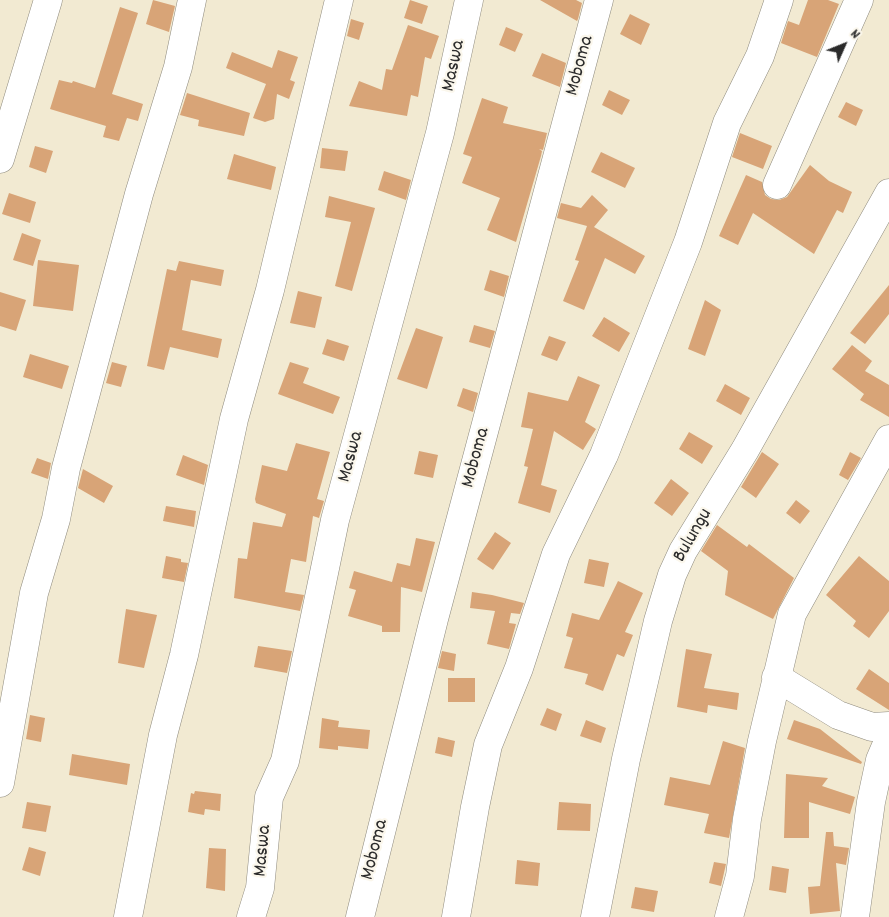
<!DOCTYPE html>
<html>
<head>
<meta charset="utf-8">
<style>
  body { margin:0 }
  #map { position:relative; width:889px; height:917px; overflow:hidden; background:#f2ead2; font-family:Dekko,sans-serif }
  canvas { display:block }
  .north { position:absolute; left:819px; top:20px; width:50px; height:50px; -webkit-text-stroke:4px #fbf7ec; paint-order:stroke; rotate:46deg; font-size:14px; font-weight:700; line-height:20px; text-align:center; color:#2b2b2b }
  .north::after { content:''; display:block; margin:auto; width:18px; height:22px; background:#2b2b2b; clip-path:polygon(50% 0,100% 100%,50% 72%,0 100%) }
</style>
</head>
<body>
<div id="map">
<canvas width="889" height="917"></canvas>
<div class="north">N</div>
</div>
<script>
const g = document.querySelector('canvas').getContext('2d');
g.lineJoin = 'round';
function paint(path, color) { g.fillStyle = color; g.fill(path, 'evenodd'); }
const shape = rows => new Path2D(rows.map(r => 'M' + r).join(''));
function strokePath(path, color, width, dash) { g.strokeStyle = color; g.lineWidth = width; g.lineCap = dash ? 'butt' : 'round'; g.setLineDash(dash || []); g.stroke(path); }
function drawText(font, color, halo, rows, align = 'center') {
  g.font = font + ' Dekko,sans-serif'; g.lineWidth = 4.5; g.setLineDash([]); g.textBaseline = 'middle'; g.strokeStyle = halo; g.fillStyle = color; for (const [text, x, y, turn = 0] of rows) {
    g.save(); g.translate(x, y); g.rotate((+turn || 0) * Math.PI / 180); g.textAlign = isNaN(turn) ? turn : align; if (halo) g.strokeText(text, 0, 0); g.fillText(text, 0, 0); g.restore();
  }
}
paint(shape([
  [153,0,175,6,169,32,146,24],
  [410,0,428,6,422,24,404,18],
  [540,0,576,0,582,3,578,19,577,21],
  [808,0,828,0,839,4,817,57,781,43,788,21,799,25],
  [120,7,138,13,112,94,143,104,138,121,127,118,119,141,103,137,106,126,50,109,59,80,72,83,73,81,95,88],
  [630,14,650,24,641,45,620,34],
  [351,19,364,23,359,40,347,36],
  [408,25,439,36,431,59,425,57,418,97,411,95,407,116,349,106,359,81,382,90,386,69,392,70],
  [506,27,523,34,515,52,499,45],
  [278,50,298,57,290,80,295,82,289,99,277,94,274,119,265,122,253,118,266,84,226,68,232,52,272,68],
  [542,53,566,63,560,87,532,76],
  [609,90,630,100,622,115,602,105],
  [187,93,250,113,244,136,198,126,199,120,180,115],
  [482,98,508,107,503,123,547,133,543,150,539,149,542,151,541,156,516,242,487,230,500,198,462,183,472,157,463,154],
  [846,102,863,110,856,126,838,117],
  [740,133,772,146,763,169,732,157],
  [35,146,53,151,46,173,29,167],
  [322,148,348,151,345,171,320,168],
  [601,152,635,168,625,188,591,172],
  [234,154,276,167,271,190,227,179],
  [810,165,829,181,852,192,843,213,837,210,814,254,753,213,738,245,719,236,746,175,762,182,765,195,771,199,779,200,787,197],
  [384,171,411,180,406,200,378,190],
  [9,193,36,202,30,223,2,214],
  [592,195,608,210,594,227,645,256,635,274,605,258,584,310,563,301,579,261,575,260,587,226,557,218,561,203,581,208],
  [329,196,375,208,352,291,335,286,351,222,325,217],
  [22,233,41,240,33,266,13,260],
  [38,260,79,265,73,311,33,306],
  [179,261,224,270,221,286,191,280,182,330,222,339,218,358,170,347,164,370,147,366,167,269,176,271],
  [490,270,509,276,504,297,484,290],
  [889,285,889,314,865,344,850,333],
  [298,291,322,297,315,328,290,323],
  [0,292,26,300,16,331,0,326],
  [705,300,721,310,705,356,688,349],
  [604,317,630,333,619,352,592,336],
  [474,325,495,331,490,348,469,342],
  [416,328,443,337,427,389,397,379],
  [549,336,566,342,557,361,541,355],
  [327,339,349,346,344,361,322,354],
  [852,345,872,361,865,371,889,385,889,417,860,400,864,394,832,369],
  [30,354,69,366,62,389,23,377],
  [112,362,127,366,121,387,106,383],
  [290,362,309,368,303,383,340,397,333,414,278,394],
  [578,376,600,385,585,422,596,429,583,450,554,431,541,485,557,490,550,513,518,503,528,467,524,466,533,429,521,427,528,392,568,401],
  [725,384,750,398,741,415,716,401],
  [463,388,478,393,473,412,457,406],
  [689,432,713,446,702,464,679,449],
  [296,443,330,452,317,499,324,501,319,518,313,516,306,562,291,559,285,592,304,595,300,611,234,598,238,558,247,559,253,522,282,527,286,514,256,503,255,499,262,465,287,471],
  [419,451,438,455,433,478,414,474],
  [762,452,779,464,756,498,741,487],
  [850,452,861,458,848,480,839,475],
  [183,455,208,465,204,485,176,475],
  [37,458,51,463,48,479,31,473],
  [83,469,113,486,104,503,78,488],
  [671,479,689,493,672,516,654,503],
  [796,500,810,511,800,524,786,513],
  [166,506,196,511,194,527,163,521],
  [717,525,747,547,749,544,794,578,773,619,725,595,728,571,701,551],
  [495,532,511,543,493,570,477,559],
  [416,538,435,542,422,592,401,587,400,632,382,632,382,626,348,616,356,590,349,588,354,571,392,582,397,563,410,566],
  [166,556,181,559,181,562,188,563,184,582,162,578],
  [859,556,889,581,889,611,869,638,853,626,856,621,826,595],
  [589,559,609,563,604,587,584,583],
  [618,581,643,593,625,632,633,635,624,657,617,654,603,691,585,684,588,674,564,668,573,638,566,636,572,613,599,620],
  [472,592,492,595,524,603,520,614,511,613,509,623,516,624,509,649,487,644,495,611,470,608],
  [126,609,157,615,144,668,118,663],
  [258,646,292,651,287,673,254,667],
  [686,649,712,654,704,688,739,693,737,710,708,705,707,713,677,707],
  [442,651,456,654,454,671,438,668],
  [869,669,889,683,889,710,856,689],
  [448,678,475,678,475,702,448,702],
  [547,708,562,714,556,731,540,725],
  [30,715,45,718,41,742,26,739],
  [322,718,339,721,338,727,370,730,368,749,338,746,338,750,319,748],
  [586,720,606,728,601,743,580,736],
  [794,720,820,729,862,762,861,764,787,739],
  [438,737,455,741,452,757,435,753],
  [723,741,745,748,729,838,704,833,709,814,664,805,670,777,710,785],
  [72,754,130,764,127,785,69,775],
  [786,774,828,778,822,786,855,797,850,814,809,802,809,838,784,838],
  [195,791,221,794,220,811,205,809,204,815,188,812,191,793,194,794],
  [27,802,51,806,46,832,22,828],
  [559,802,591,804,590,831,557,830],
  [826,832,833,832,834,846,849,848,846,865,836,863,840,911,810,914,808,887,820,886],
  [29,847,46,852,40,876,22,870],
  [209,848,226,849,225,891,206,888],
  [517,860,540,863,538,886,515,884],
  [714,862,726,864,721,886,709,883],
  [772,866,789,869,786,893,769,890],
  [635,887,658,891,654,912,631,908]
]), '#d8a477');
const minor = shape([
  [0,159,48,0],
  [777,185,859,0],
  [776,677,838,715,872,727,889,726],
  [0,783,34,593,56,519,66,468,139,194,178,67,192,0],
  [128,917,163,735,184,655,234,419,270,290,339,0],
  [251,917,260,888,269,797,285,761,335,520,440,133,469,0],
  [360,917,434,619,599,0],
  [456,917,475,807,488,745,519,668,556,554,604,455,688,242,727,123,760,56,779,0],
  [595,917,626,759,658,621,672,575,683,551,745,450,889,193],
  [729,917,740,876,747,819,762,741,792,614,889,439],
  [855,917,871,802,880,760,889,739]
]);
strokePath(minor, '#8e8a7e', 29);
strokePath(minor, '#fff', 28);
drawText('20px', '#2b2b2b', '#fbf7ec', [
  ["Maswa",455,66,-78],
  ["Moboma",581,66,-75],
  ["Maswa",352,457,-75],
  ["Moboma",477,458,-75],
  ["Bulungu",694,536,-60],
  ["Moboma",376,850,-76],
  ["Maswa",264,851,-85]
]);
</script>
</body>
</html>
